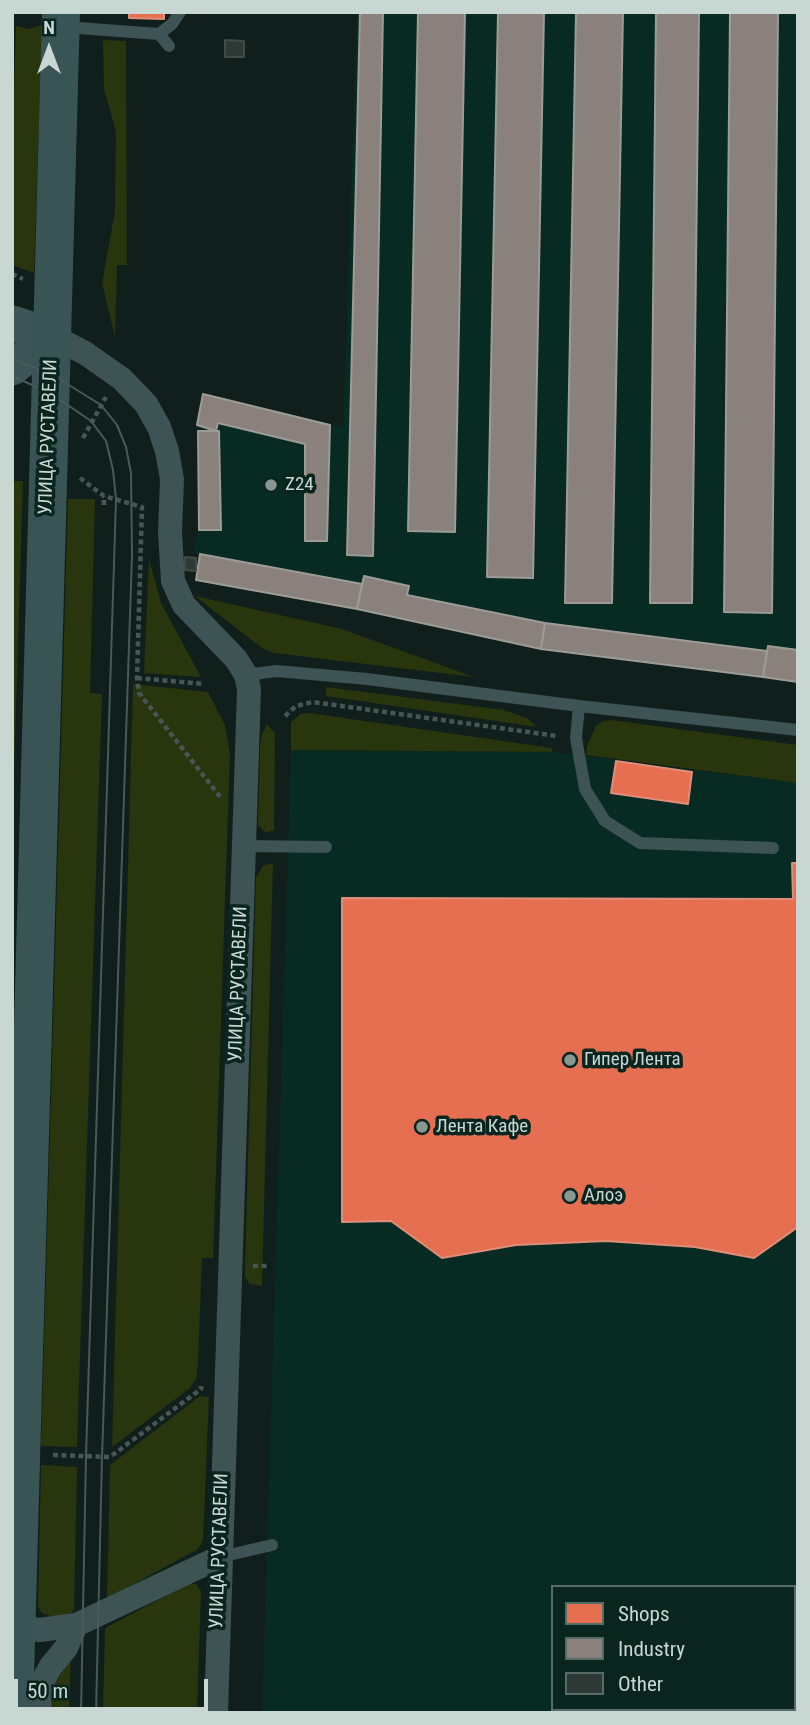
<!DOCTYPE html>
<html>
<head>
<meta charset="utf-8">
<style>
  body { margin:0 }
  #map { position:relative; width:810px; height:1725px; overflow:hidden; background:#101f1b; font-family:"Roboto Condensed",sans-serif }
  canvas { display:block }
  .frame { position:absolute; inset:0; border:14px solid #c8d7d2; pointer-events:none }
  .legend { position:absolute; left:551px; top:1585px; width:245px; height:126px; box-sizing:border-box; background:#0a251e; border:2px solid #566c66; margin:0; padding:9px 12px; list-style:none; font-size:21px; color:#c8d7d2 }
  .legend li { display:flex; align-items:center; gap:14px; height:35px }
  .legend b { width:35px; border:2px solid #566c66 }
  .north { position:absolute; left:14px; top:14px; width:70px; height:70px; -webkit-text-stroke:5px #0a251e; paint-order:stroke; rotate:0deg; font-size:19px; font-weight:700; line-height:28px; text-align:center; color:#c8d7d2 }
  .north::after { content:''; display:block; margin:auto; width:24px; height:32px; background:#c8d7d2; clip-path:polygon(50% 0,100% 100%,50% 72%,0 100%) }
  .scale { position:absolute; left:14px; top:1679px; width:194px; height:32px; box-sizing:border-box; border:4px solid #c8d7d2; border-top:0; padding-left:9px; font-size:21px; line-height:24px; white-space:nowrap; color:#c8d7d2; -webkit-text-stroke:5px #0a251e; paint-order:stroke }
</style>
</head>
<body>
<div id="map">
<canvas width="810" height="1725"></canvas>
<div class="frame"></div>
<ul class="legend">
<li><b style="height:19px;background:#e76f51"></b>Shops</li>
<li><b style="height:19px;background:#8a817c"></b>Industry</li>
<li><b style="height:19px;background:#2e3834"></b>Other</li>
</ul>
<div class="north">N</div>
<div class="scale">50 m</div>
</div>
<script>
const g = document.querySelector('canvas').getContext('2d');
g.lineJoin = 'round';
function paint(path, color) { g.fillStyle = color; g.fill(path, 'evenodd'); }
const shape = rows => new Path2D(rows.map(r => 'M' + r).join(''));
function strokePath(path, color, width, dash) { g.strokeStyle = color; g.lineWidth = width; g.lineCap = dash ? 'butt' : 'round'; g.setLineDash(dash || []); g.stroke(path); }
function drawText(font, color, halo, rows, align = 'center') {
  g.font = font + ' "Roboto Condensed",sans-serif'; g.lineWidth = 7; g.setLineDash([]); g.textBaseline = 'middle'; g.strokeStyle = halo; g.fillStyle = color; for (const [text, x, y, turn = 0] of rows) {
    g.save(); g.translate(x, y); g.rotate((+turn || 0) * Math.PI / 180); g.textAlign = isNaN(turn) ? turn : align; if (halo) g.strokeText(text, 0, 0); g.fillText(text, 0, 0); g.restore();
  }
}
paint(shape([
  [357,12,798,12,798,682,541,649,357,609,196,580,200,554,193,553,199,530,197,425,203,394,343,427],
  [291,750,552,752,798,783,798,1713,262,1713],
  [553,1587,794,1587,794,1709,553,1709]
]), '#072a22');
paint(shape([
  [42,25,34,273,12,265,12,155,16,26,29,29],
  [103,40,126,41,127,265,117,265,115,337,102,283,115,211,116,132,104,89],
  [12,481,23,481,12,838],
  [68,499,95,499,90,693,102,694,77,1447,41,1446],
  [149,559,161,603,201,677,144,673],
  [195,596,342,629,474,677,274,653,262,648],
  [133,684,208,692,225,725,230,754,213,1258,202,1258,198,1363,196,1379,190,1388,112,1447],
  [326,687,504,710,527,718,537,727,326,696],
  [309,713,552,748,552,752,291,750,291,722,301,714],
  [611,720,798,745,798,783,586,755,587,746,596,726,604,721],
  [267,724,275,733,274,830,266,833,258,825,260,747,262,734],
  [273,863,262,1286,250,1284,245,1277,245,1266,256,877,263,866],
  [200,1396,209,1397,203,1541,198,1549,107,1599,110,1465],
  [41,1465,77,1467,74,1610,68,1616,50,1616,42,1613,38,1607],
  [188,1584,196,1584,201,1591,197,1713,103,1713,105,1628],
  [71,1654,69,1713,46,1713,47,1700]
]), '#28350d');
const shops = shape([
  [129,12,164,12,164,19,129,18,129,12],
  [616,761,692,772,688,804,611,793,616,761],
  [792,863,798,863,798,1227,754,1258,695,1247,606,1241,516,1245,442,1258,391,1221,342,1222,342,898,793,899,792,863]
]);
paint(shops, '#e76f51');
strokePath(shops, '#de8e78', 2);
const industry = shape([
  [360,12,383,12,373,556,347,555,360,12],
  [418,12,465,12,455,532,408,531,418,12],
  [498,12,544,12,533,578,487,577,498,12],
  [576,12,623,12,612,603,565,603,576,12],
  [656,12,699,12,692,603,650,603,656,12],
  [730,12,778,12,772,613,724,612,730,12],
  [203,394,330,425,327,541,305,541,305,444,218,423,216,431,197,425,203,394],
  [198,431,219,431,221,530,199,530,198,431],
  [200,554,362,584,357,609,196,580,200,554],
  [364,576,409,586,407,595,545,623,541,649,357,609,364,576],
  [545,623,767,651,763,677,541,649,545,623],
  [768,646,798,650,798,682,763,677,768,646]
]);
paint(industry, '#8a817c');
strokePath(industry, '#9d9b96', 2);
const building = shape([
  [225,40,244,41,244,57,225,57,225,40],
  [185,557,196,558,196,571,185,570,185,557]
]);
paint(building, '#2e3834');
strokePath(building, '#404b46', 2);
strokePath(shape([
  [12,274,23,279],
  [83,438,106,397],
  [80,478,104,496,142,507,137,678,139,693,221,798],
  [104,505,104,496],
  [137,678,204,684],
  [285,716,296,706,313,702,557,736],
  [253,1266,270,1266],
  [53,1455,110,1457,201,1389,201,1386]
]), '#465655', 4.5, [5, 3.5]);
strokePath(shape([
  [65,27,159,34,169,46],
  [159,34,172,24,180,12],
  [246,675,276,671,367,679,579,706,798,730],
  [579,706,576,738,585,789,605,821,640,843,773,848],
  [244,846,326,847],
  [220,1557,272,1545]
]), '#3e5353', 12);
strokePath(shape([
  [52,336,85,353,122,379,146,404,159,427,167,451,172,479,170,532,173,581,184,605,236,659,246,675,249,689,216,1713],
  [16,1627,40,1630,76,1625,220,1557],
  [39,1713,40,1686,51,1666,66,1648,76,1625]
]), '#3e5353', 24);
strokePath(shape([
  [12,323,52,336],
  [12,368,52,336]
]), '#3d5556', 35);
strokePath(shape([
  [14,1713,61,12]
]), '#395454', 38);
strokePath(shape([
  [12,359,51,374,101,405,117,425,126,447,131,473,132,555,102,1457,96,1713],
  [12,376,50,393,91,421,106,441,113,470,116,499,86,1456,81,1713]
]), '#4a5a59', 2);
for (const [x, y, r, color] of [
  [271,485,7,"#889792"],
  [570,1060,7,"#889792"],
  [422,1127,7,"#889792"],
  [570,1196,7,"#889792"]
]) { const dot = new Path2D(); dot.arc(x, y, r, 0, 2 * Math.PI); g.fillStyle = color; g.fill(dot); strokePath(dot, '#0a251e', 2.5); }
drawText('19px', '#c8d7d2', '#0a251e', [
  ["УЛИЦА РУСТАВЕЛИ",49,437,-88],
  ["УЛИЦА РУСТАВЕЛИ",239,984,-88],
  ["УЛИЦА РУСТАВЕЛИ",220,1551,-88]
]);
drawText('19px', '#c8d7d2', '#0a251e', [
  ["Z24",285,485],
  ["Гипер Лента",584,1060],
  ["Лента Кафе",436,1127],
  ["Алоэ",584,1196]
], 'left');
</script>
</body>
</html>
